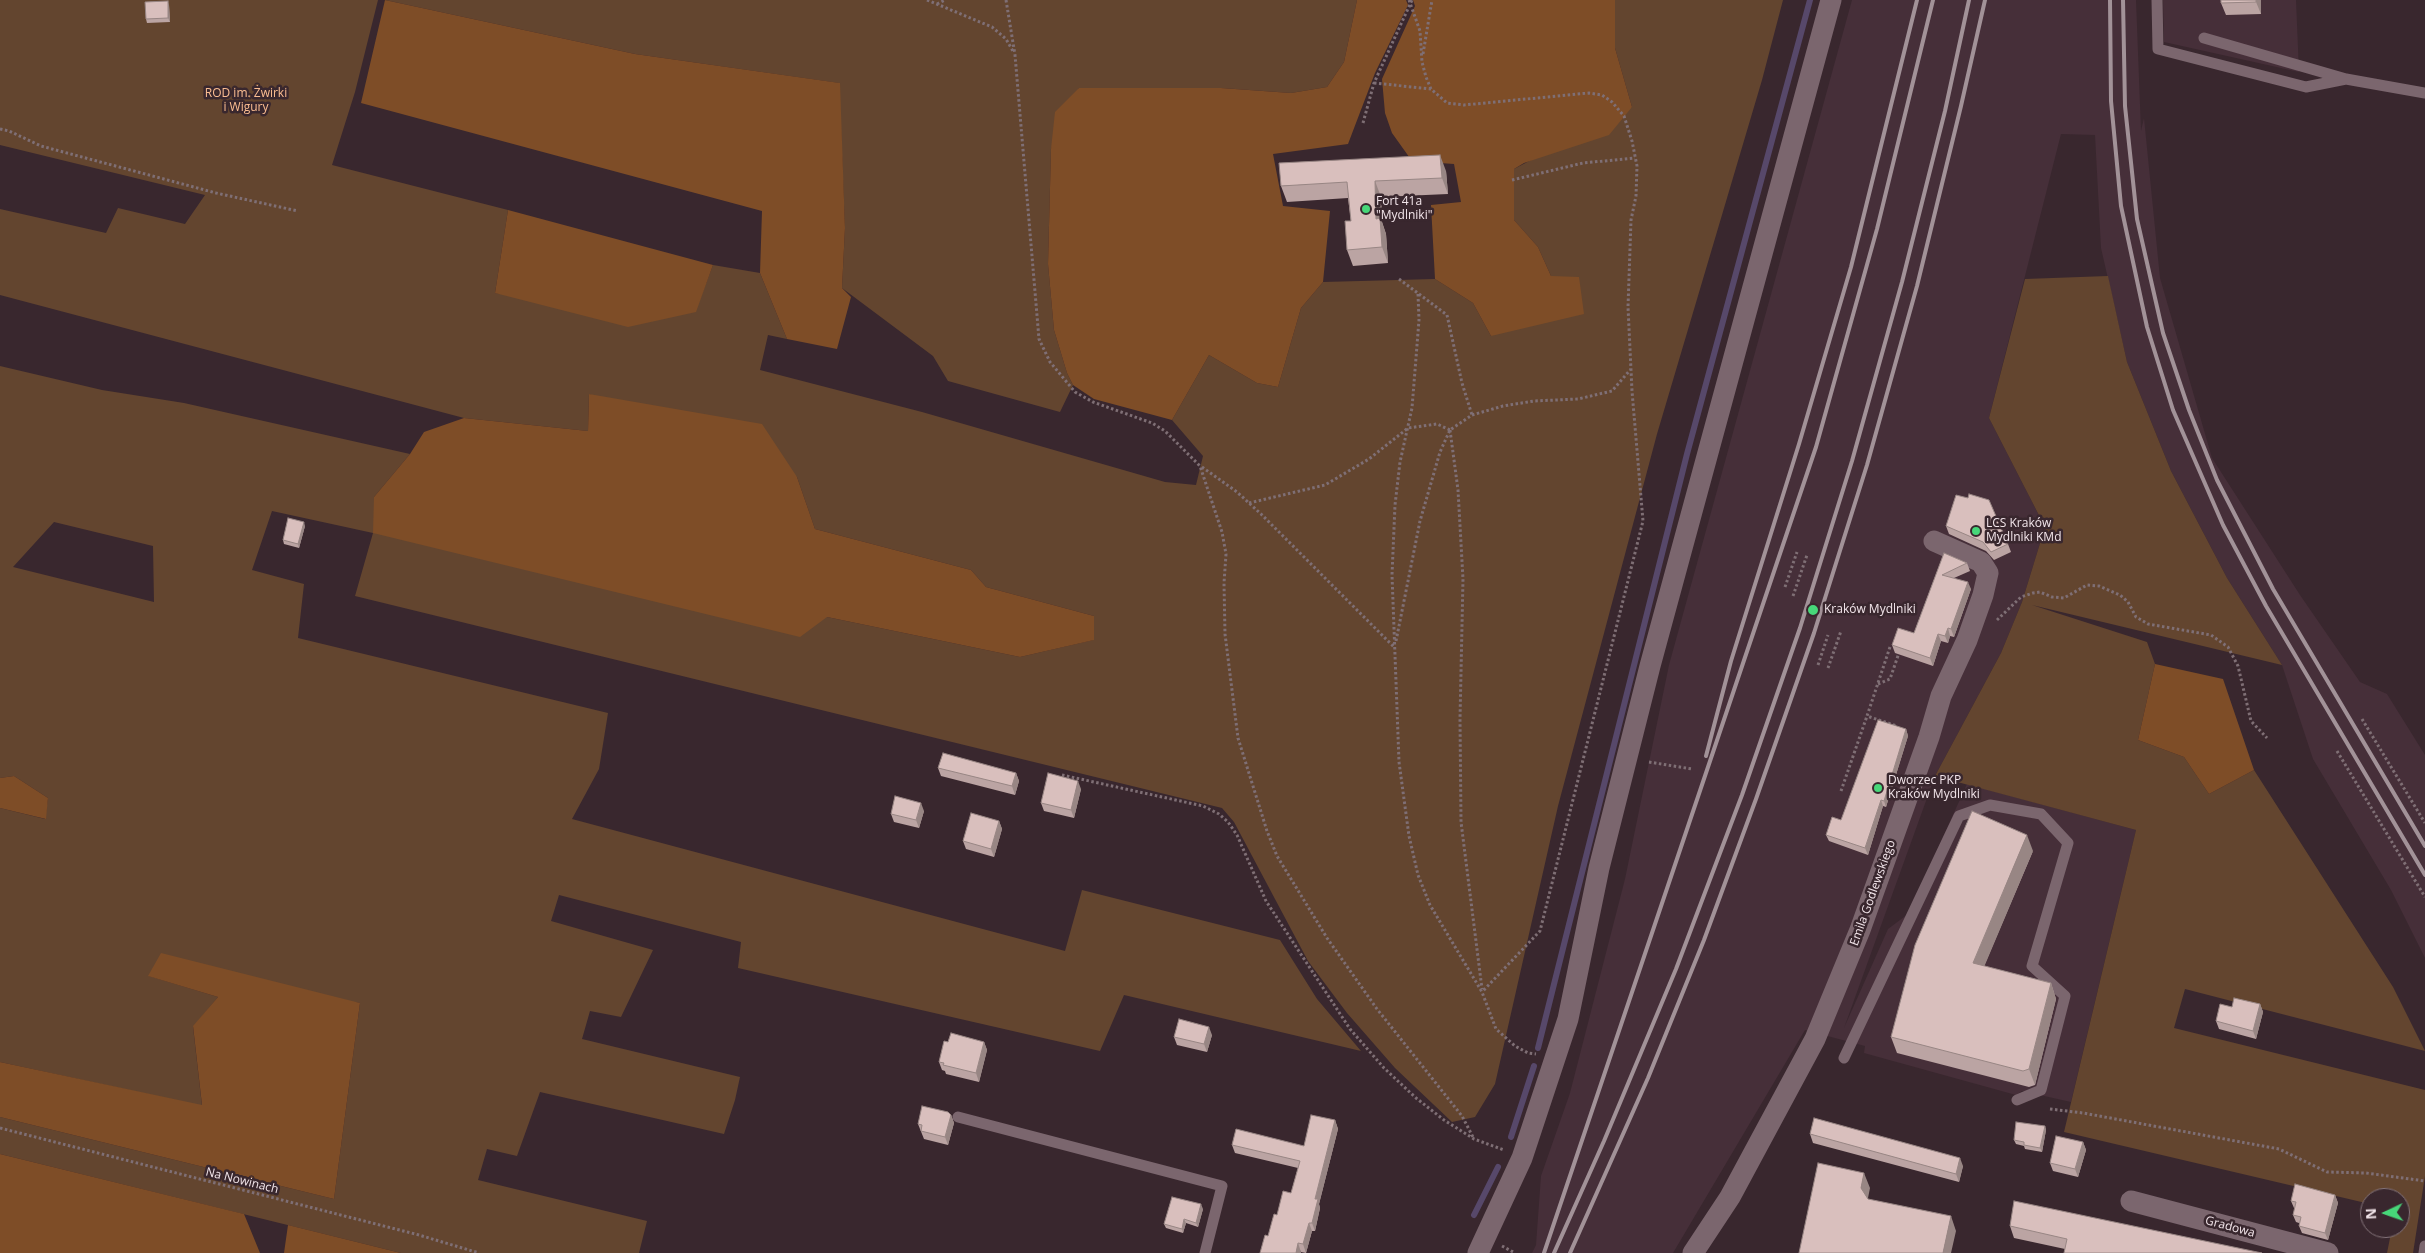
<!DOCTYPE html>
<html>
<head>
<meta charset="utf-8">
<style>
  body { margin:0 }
  #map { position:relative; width:2425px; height:1253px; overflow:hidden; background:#39272e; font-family:"Open Sans",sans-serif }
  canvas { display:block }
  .north { position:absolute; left:2360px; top:1188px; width:50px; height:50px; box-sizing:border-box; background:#39272e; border:1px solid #837379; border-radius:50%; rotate:267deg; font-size:14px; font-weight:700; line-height:20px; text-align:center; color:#f2e5ea }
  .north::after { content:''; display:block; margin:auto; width:18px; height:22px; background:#47d779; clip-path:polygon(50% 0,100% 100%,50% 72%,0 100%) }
</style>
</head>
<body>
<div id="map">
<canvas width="2425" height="1253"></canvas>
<div class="north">N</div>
</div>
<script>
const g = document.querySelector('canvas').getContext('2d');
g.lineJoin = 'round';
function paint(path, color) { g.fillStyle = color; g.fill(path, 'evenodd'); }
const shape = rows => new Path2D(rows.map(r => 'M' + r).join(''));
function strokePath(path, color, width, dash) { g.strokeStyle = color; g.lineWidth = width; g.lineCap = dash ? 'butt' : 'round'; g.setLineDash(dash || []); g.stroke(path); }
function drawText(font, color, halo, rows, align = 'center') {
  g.font = font + ' "Open Sans",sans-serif'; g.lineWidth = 5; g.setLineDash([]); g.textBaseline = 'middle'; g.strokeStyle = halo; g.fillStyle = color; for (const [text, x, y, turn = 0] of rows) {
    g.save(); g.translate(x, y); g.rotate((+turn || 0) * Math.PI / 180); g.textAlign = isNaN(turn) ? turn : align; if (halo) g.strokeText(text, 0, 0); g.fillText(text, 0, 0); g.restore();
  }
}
paint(shape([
  [1852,0,2136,0,2141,131,2144,118,2160,278,2212,458,2300,595,2360,682,2387,694,2425,755,2425,958,2391,890,2313,759,2282,665,2227,578,2171,471,2127,362,2101,248,2095,135,2061,134,1989,418,2045,527,2022,602,2001,653,1935,776,1844,1028,1888,929,1908,914,1967,784,2136,830,2071,1102,2022,1091,2016,1095,1864,1053,1865,1046,1805,1030,1673,1253,1532,1253,1536,1245,1541,1176,1570,1093,1625,879,1669,665],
  [2163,0,2296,0,2299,72,2164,42]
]), '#462f39');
paint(shape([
  [0,0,378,0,355,92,332,165,508,210,495,293,695,312,713,265,760,273,787,339,768,335,760,370,922,412,1165,482,1196,485,1203,456,1172,420,1209,355,1257,383,1278,387,1301,308,1323,282,1435,279,1473,303,1491,336,1551,276,1538,247,1514,220,1514,169,1632,107,1615,48,1615,0,1783,0,1762,80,1657,434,1558,806,1495,1084,1475,1117,1452,1122,1395,1068,1347,1013,1308,961,1234,822,1222,808,355,596,373,533,272,511,252,570,304,584,298,638,608,713,599,769,572,819,1065,951,1082,890,1280,940,1317,999,1361,1051,1124,995,1100,1051,738,968,741,942,559,895,551,921,653,950,621,1017,590,1011,582,1039,740,1077,735,1100,724,1134,540,1092,517,1156,487,1149,478,1180,647,1221,639,1253,401,1253,0,1154,0,1117,334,1199,360,1003,149,976,218,997,193,1027,202,1106,0,1062,0,808,45,819,48,798,14,776,0,778,0,366,102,390,184,403,410,454,374,497,827,617,1020,657,1093,640,1094,616,986,587,971,570,815,529,797,477,589,394,588,431,464,418,0,295,0,209,106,233,118,208,185,224,205,195,0,145],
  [54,522,153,546,154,602,13,567],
  [385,0,1357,0,1344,62,1327,87,1291,93,1221,88,1079,88,1051,149,1048,264,1054,330,1067,373,1073,385,1060,412,948,381,933,356,842,288,845,228,839,83,635,54],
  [2108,276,2127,362,2171,471,2227,578,2282,665,2032,605,2147,642,2155,664,2138,740,2184,757,2209,794,2254,770,2393,987,2425,1051,2185,989,2174,1028,2425,1090,2425,1176,2413,1253,2387,1253,2392,1228,2400,1228,2400,1198,2370,1198,2370,1204,2064,1132,2136,830,1935,776,2001,653,2022,602,2045,527,1989,418,2025,279]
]), '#63452f');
paint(shape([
  [385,0,635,54,840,83,845,228,842,288,851,297,837,349,787,339,760,273,762,211,361,103],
  [1357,0,1406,0,1408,5,1375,73,1348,144,1273,154,1283,206,1330,211,1323,282,1301,308,1278,387,1257,383,1209,355,1172,420,1094,399,1073,385,1067,373,1054,330,1048,264,1051,149,1055,112,1079,88,1221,88,1291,93,1327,87,1344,62],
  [1413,0,1615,0,1615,48,1632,107,1609,135,1524,163,1514,169,1514,220,1538,247,1551,276,1579,277,1584,314,1491,336,1473,303,1435,279,1431,205,1461,202,1454,164,1412,161,1392,133,1385,113,1382,79,1415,6],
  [508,210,713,265,696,312,628,327,495,293],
  [589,394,762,424,797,477,815,529,971,570,986,587,1094,616,1094,640,1020,657,827,617,800,637,373,533,374,497,410,454,424,432,464,418,588,431],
  [2155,664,2223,679,2254,770,2209,794,2184,757,2138,740],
  [14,776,48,798,46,819,0,808,0,778],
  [161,953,360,1003,334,1199,0,1117,0,1062,202,1105,193,1026,218,997,148,976],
  [0,1154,244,1214,260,1253,0,1253],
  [288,1225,401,1253,284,1253]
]), '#7e4d27');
strokePath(shape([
  [1538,1048,1687,454,1810,0],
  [1511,1137,1534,1066],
  [1474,1215,1498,1167]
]), '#57486a', 6);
strokePath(shape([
  [927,0,992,27,1006,39,1014,53],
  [1006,0,1015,55,1039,339,1050,362,1075,392,1093,402,1152,423,1165,431,1200,466,1222,532,1226,554,1224,583,1225,634,1238,738,1267,831,1277,856,1327,938,1377,1009,1462,1116,1474,1139],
  [1409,0,1420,31,1422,62,1426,77,1431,89,1447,103,1464,105,1589,93,1602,95,1612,102,1624,116,1632,141,1637,166,1636,196,1631,220,1628,307,1632,391,1643,521,1540,931,1482,992],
  [937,4,945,0],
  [1423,54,1432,0],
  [1374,83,1431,89],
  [1363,123,1374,83,1412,0],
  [0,129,9,131,41,146,216,193,298,211],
  [1512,180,1583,163,1635,158],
  [1399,279,1447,315,1462,383,1472,415],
  [1418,294,1419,320,1412,408,1400,462,1395,505,1392,575,1399,762,1409,836,1418,875,1430,905,1482,992,1496,1029,1515,1046,1528,1053,1536,1054],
  [1450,430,1458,490,1463,579,1460,719,1461,822,1482,989],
  [1202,467,1237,492,1261,514,1394,647],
  [1249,503,1325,485,1369,459,1408,428,1437,424,1450,430],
  [1785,587,1797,552],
  [1793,596,1807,555],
  [1997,620,2021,597,2033,593,2040,592,2052,597,2064,598,2087,585,2099,586,2120,595,2128,602,2136,617,2148,624,2211,635,2228,647,2238,666,2251,721,2267,738],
  [1396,641,1420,521,1440,452,1450,430,1472,415,1503,406,1534,401,1578,399,1612,391,1631,369],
  [1890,647,1867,716,1897,726],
  [1818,665,1828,635],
  [1828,668,1841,631],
  [1878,684,1890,679,1900,650],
  [2362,719,2425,823],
  [2337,751,2425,897],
  [1649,762,1692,769],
  [1062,775,1203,806,1219,814,1228,822,1237,835,1266,901,1350,1029,1384,1068,1416,1098,1444,1120,1474,1139,1504,1150],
  [1841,791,1867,716],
  [2050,1109,2083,1113,2279,1149,2327,1172,2366,1173,2425,1181],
  [0,1128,419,1235,479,1253],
  [1502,1246,1515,1253]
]), '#7f6f75', 3, [2.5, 2.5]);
strokePath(shape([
  [2157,0,2158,49,2306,87,2346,79],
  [2204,38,2346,79,2425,93],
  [1844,1058,1959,816,1990,805,2041,814,2068,843,2032,966,2065,996,2041,1090,2017,1100],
  [958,1117,1222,1186,1205,1253],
  [2424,1253,2425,1246]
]), '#7b666e', 11);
strokePath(shape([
  [2131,1201,2328,1253],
  [1478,1253,1522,1158,1568,1019,1599,868,1650,666,1831,0],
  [1693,1253,1730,1197,1815,1039,1860,930,1929,737,1941,696,1967,640,1983,595,1988,573,1981,562,1934,541]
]), '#7b666e', 21);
strokePath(shape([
  [2110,0,2111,101,2121,206,2147,327,2173,410,2223,525,2266,606,2425,875],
  [2123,0,2125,106,2137,219,2163,333,2189,410,2217,480,2273,589,2425,846],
  [1706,756,1731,661,1799,444,1851,267,1917,0],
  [1544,1253,1816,447,1877,229,1933,0],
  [1554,1253,1604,1141,1676,969,1742,795,1800,628,1852,461,1902,282,1945,111,1969,0],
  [1570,1253,1648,1078,1704,940,1756,799,1814,633,1867,465,1917,286,1961,106,1985,0]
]), '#a29298', 4);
paint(shape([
  [2221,0,2261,0,2261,14,2226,15,2221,3],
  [169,5,170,22,147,23,146,19],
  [1446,171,1448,194,1381,197,1382,222,1386,234,1388,263,1353,266,1347,250,1351,221,1348,198,1287,202,1281,186],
  [305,526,299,548,284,544,283,540],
  [1946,526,2008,544,2011,552,1994,560,1986,551,1949,534],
  [1944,553,1967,563,1970,571,1954,578,1971,589,1954,637,1950,636,1948,643,1941,641,1933,666,1895,653,1892,645,1914,633],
  [1906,729,1908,736,1886,807,1883,806,1868,855,1829,841,1826,835,1841,820],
  [938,768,1016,773,1019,781,1015,795,941,776],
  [1081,789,1074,818,1044,811,1041,803],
  [924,811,919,828,894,822,891,814],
  [999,821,1002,829,994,857,966,849,963,841],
  [2033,851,1984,966,2051,983,2056,999,2035,1085,2029,1087,1897,1053,1891,1037],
  [2260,1004,2263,1012,2256,1039,2219,1029,2216,1021,2232,1007],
  [1212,1035,1207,1052,1177,1045,1174,1037],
  [948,1042,984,1042,987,1050,979,1082,946,1074,945,1071,942,1070,939,1062],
  [951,1115,954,1123,948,1145,924,1139,918,1124],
  [1335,1120,1338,1129,1319,1204,1320,1208,1315,1231,1312,1231,1306,1253,1301,1252,1277,1215,1291,1193,1298,1168,1235,1153,1232,1145,1304,1146],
  [2045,1126,2046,1130,2042,1152,2025,1149,2024,1146,2016,1144,2014,1140],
  [1810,1134,1963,1166,1959,1182,1813,1143],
  [2083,1142,2086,1150,2078,1177,2053,1171,2050,1163],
  [2335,1195,2338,1203,2328,1240,2302,1233,2299,1226,2299,1223,2296,1222,2293,1215,2295,1209,2294,1208,2291,1201],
  [1203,1209,1198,1227,1186,1223,1183,1233,1166,1228,1164,1224],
  [2010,1226,2262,1253,2065,1249,2014,1238]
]), '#bba4a3');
paint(shape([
  [2256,0,2261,0,2261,14,2256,2],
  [168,1,169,5,170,22,168,18],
  [1440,155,1446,171,1448,194,1442,178],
  [1375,181,1381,197,1382,222,1386,234,1388,263,1382,247,1376,219],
  [304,522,305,526,299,548,298,544],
  [1968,582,1971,589,1954,637,1951,629],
  [1948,628,1950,636,1948,643,1945,636],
  [1938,634,1941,641,1933,666,1930,658],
  [1906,729,1908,736,1886,807,1884,801],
  [1016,773,1019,781,1015,795,1012,786],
  [1078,781,1081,789,1074,818,1071,810],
  [1881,800,1883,806,1868,855,1865,848],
  [921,803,924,811,919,828,916,820],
  [999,821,1002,829,994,857,991,849],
  [2027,835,2033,851,1979,979,1973,963],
  [2051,983,2056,999,2035,1085,2029,1069],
  [2260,1004,2263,1012,2256,1039,2253,1031],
  [1209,1027,1212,1035,1207,1052,1204,1044],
  [984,1042,987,1050,979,1082,976,1073],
  [951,1115,954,1123,948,1145,945,1137],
  [1335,1120,1338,1129,1319,1204,1320,1208,1315,1231,1312,1223,1315,1199],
  [2045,1126,2046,1130,2042,1152,2040,1148],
  [2083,1142,2086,1150,2078,1177,2075,1169],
  [1960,1158,1963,1166,1959,1182,1956,1174],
  [1864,1173,1870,1188,1867,1203,1861,1188],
  [2335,1195,2338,1203,2328,1240,2325,1233],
  [1201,1204,1203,1209,1198,1227,1196,1223],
  [1951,1216,1956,1231,1951,1253,1943,1253],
  [1184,1219,1186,1223,1183,1233,1182,1229],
  [1309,1223,1312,1231,1306,1253,1303,1244],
  [1298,1243,1301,1252,1301,1253,1296,1253]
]), '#988684');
const building = shape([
  [2221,0,2256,0,2256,2,2221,3,2221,0],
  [168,1,168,18,146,19,145,2,168,1],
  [1440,155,1442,178,1375,181,1376,219,1380,218,1382,247,1347,250,1345,221,1351,221,1347,182,1281,186,1279,163,1440,155],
  [1969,494,1989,500,2008,544,1991,552,1983,542,1946,526,1956,495,1968,498,1969,494],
  [288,518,304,522,298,544,283,540,288,518],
  [1944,553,1967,563,1942,575,1968,582,1951,629,1948,628,1945,636,1938,634,1930,658,1892,645,1898,628,1914,633,1944,553],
  [1878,720,1906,729,1884,801,1881,800,1865,848,1826,835,1832,817,1841,820,1878,720],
  [943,753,1016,773,1012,786,938,768,943,753],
  [1048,773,1078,781,1071,810,1041,803,1048,773],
  [895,796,921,803,916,820,891,814,895,796],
  [1972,811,2027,835,1973,963,2051,983,2029,1069,2023,1071,1891,1037,1915,945,1972,811],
  [971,813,999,821,991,849,963,841,971,813],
  [2234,998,2260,1004,2253,1031,2216,1021,2220,1004,2232,1007,2234,998],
  [1179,1019,1209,1027,1204,1044,1174,1037,1179,1019],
  [951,1033,984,1042,976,1073,943,1065,944,1063,939,1062,944,1041,948,1042,951,1033],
  [922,1106,948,1112,951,1115,945,1137,921,1131,922,1125,918,1124,922,1106],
  [1311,1115,1335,1120,1315,1199,1318,1199,1312,1223,1309,1223,1303,1244,1298,1243,1296,1253,1260,1253,1265,1235,1268,1236,1274,1214,1277,1215,1283,1191,1291,1193,1300,1161,1232,1145,1236,1129,1304,1146,1311,1115],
  [1814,1118,1960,1158,1956,1174,1810,1134,1814,1118],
  [2016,1122,2045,1126,2040,1148,2024,1145,2024,1142,2014,1140,2016,1122],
  [2056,1136,2083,1142,2075,1169,2050,1163,2056,1136],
  [1818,1163,1864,1173,1861,1188,1868,1199,1951,1216,1943,1253,1799,1253,1818,1163],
  [2295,1184,2335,1195,2325,1233,2299,1226,2301,1217,2293,1215,2296,1202,2291,1201,2295,1184],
  [1172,1197,1201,1204,1196,1223,1184,1219,1182,1229,1164,1224,1172,1197],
  [2014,1201,2262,1253,2064,1253,2067,1239,2010,1226,2014,1201]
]);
paint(building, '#d9bfbd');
strokePath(building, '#988684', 1);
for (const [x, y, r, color] of [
  [1366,209,5,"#47d779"],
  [1976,531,5,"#47d779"],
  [1813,610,6,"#47d779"],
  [1878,788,5,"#47d779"]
]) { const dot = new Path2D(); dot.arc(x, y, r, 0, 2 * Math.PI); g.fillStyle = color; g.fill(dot); strokePath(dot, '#39272e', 2); }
drawText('12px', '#fbbd91', '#39272e', [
  ["ROD im. Żwirki",246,94],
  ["i Wigury",246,108]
]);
drawText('12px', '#f2e5ea', '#39272e', [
  ["Fort 41a",1376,202],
  ["\"Mydlniki\"",1376,216],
  ["LCS Kraków",1986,524],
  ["Mydlniki KMd",1986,538],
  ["Kraków Mydlniki",1824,610],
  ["Dworzec PKP",1888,781],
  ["Kraków Mydlniki",1888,795]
], 'left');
drawText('12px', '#f2e5ea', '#39272e', [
  ["Emila Godlewskiego",1873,893,-70],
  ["Na Nowinach",242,1181,14],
  ["Gradowa",2230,1227,15]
]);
</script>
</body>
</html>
